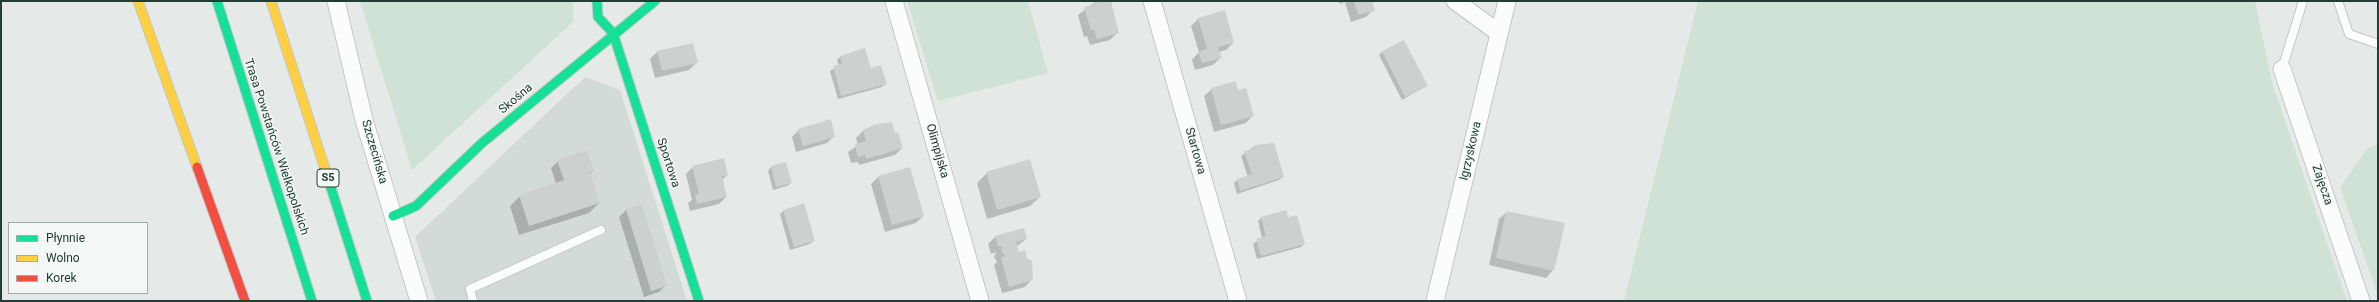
<!DOCTYPE html>
<html>
<head>
<meta charset="utf-8">
<style>
  body { margin:0 }
  #map { position:relative; width:2379px; height:302px; overflow:hidden; background:#e5eae8; font-family:Roboto,sans-serif }
  canvas { display:block }
  .frame { position:absolute; inset:0; border:2px solid #243c36; pointer-events:none }
  .legend { position:absolute; left:8px; top:222px; width:140px; height:72px; box-sizing:border-box; background:#f3f8f6; border:1px solid #a0ada9; margin:0; padding:5px 7px; list-style:none; font-size:12px; color:#243c36 }
  .legend li { display:flex; align-items:center; gap:8px; height:20px }
  .legend b { width:20px; border:1px solid #a0ada9 }
</style>
</head>
<body>
<div id="map">
<canvas width="2379" height="302"></canvas>
<div class="frame"></div>
<ul class="legend">
<li><b style="height:5px;background:#16e098"></b>Płynnie</li>
<li><b style="height:5px;background:#ffcf43"></b>Wolno</li>
<li><b style="height:5px;background:#f24e42"></b>Korek</li>
</ul>
</div>
<script>
const g = document.querySelector('canvas').getContext('2d');
g.lineJoin = 'round';
function paint(path, color) { g.fillStyle = color; g.fill(path, 'evenodd'); }
const shape = rows => new Path2D(rows.map(r => 'M' + r).join(''));
function strokePath(path, color, width, dash) { g.strokeStyle = color; g.lineWidth = width; g.lineCap = dash ? 'butt' : 'round'; g.setLineDash(dash || []); g.stroke(path); }
function drawText(font, color, halo, rows, align = 'center') {
  g.font = font + ' Roboto,sans-serif'; g.lineWidth = 3; g.setLineDash([]); g.textBaseline = 'middle'; g.strokeStyle = halo; g.fillStyle = color; for (const [text, x, y, turn = 0] of rows) {
    g.save(); g.translate(x, y); g.rotate((+turn || 0) * Math.PI / 180); g.textAlign = isNaN(turn) ? turn : align; if (halo) g.strokeText(text, 0, 0); g.fillText(text, 0, 0); g.restore();
  }
}
paint(shape([
  [585,77,620,90,687,301,436,301,415,237]
]), '#d3dbd8');
paint(shape([
  [360,1,573,1,573,22,412,170],
  [907,1,1028,1,1048,73,938,101],
  [1698,1,2255,1,2272,83,2347,301,1624,301],
  [2378,144,2378,296,2340,187,2368,148]
]), '#d0e2d6');
paint(shape([
  [1110,1,1118,32,1110,40,1090,45,1087,36,1084,37,1078,15,1095,2],
  [1338,1,1374,1,1372,3,1373,10,1366,17,1351,22,1345,2,1340,4],
  [1199,18,1233,43,1226,50,1219,52,1220,58,1213,65,1195,70,1192,60,1199,52,1191,26],
  [657,52,696,63,689,70,655,78,650,59],
  [1382,52,1426,86,1402,100,1379,55],
  [841,56,870,69,886,83,882,87,838,99,830,71,839,66,837,60],
  [1212,89,1238,91,1253,115,1246,123,1214,132,1204,96],
  [876,125,894,134,902,148,895,155,859,165,858,162,851,163,848,152,858,145,856,138,863,131],
  [799,130,834,136,827,143,796,152,792,137],
  [1255,146,1283,177,1279,180,1237,194,1234,183,1237,180,1248,177,1241,156],
  [558,161,593,171,590,175,599,203,589,213,519,235,510,206,520,196,556,184,551,168],
  [693,167,727,175,722,180,726,197,719,204,690,211,688,203,692,200,686,174],
  [771,167,791,183,787,186,773,190,768,171],
  [910,168,923,216,916,223,885,232,871,184,878,177],
  [987,173,1040,197,1030,206,987,219,977,183],
  [641,205,666,285,659,292,644,297,619,217,626,210],
  [784,211,814,240,810,244,790,250,780,214],
  [1285,211,1287,219,1304,244,1301,247,1257,259,1253,244,1262,238,1258,221,1261,218],
  [1507,212,1553,270,1546,278,1489,265,1499,219],
  [1023,229,1026,239,1016,247,1032,279,1025,287,1002,293,994,265,997,262,994,257,996,252,991,254,988,244,995,237]
]), '#0003');
paint(shape([
  [1095,1,1111,1,1119,33,1097,39,1094,29,1091,30,1084,7,1093,5],
  [1354,1,1372,1,1375,11,1358,15],
  [1225,10,1234,43,1218,47,1222,58,1202,63,1199,52,1207,49,1198,18],
  [1404,40,1428,86,1405,97,1382,51],
  [693,43,698,63,662,71,657,51],
  [865,48,871,68,881,65,887,84,841,96,833,66,842,64,840,56],
  [1236,81,1238,90,1246,88,1254,116,1221,125,1211,88],
  [831,119,835,137,803,146,798,129],
  [892,122,895,133,898,132,903,148,866,159,865,155,858,157,855,144,866,141,863,130,876,124],
  [1274,143,1284,177,1240,191,1237,179,1252,174,1244,151,1253,149,1255,145],
  [587,150,594,171,590,173,600,203,529,226,519,195,564,180,557,160],
  [724,158,728,175,722,176,727,197,697,204,695,195,699,194,692,166],
  [1030,159,1041,197,997,210,986,172],
  [786,162,792,183,776,187,771,166],
  [910,167,924,216,892,225,878,176],
  [804,203,815,241,794,247,783,210],
  [642,204,667,286,651,291,626,209],
  [1286,210,1288,217,1297,215,1305,244,1261,256,1256,239,1266,236,1261,217],
  [1506,211,1565,223,1554,271,1496,258],
  [1024,228,1027,239,1016,242,1019,252,1025,250,1027,258,1032,261,1033,280,1009,287,1001,257,1005,256,1001,250,1002,246,998,247,995,236]
]), '#ccd1cf');
const lane = shape([
  [2338,1,2349,34,2378,44],
  [2282,69,2303,1],
  [473,301,470,289,601,230]
]);
const street = shape([
  [336,1,364,120,419,301],
  [894,1,980,301],
  [1152,1,1238,301],
  [1455,1,1499,33],
  [2282,69,2361,301],
  [1435,301,1507,1]
]);
const fast = shape([
  [217,1,312,301],
  [597,1,598,17,613,33,699,301],
  [326,172,367,301],
  [393,216,416,206,482,143,655,1]
]);
const slow = shape([
  [138,1,197,167],
  [271,1,326,172]
]);
const jam = shape([
  [197,167,245,301]
]);
strokePath(lane, '#c2c7c5', 10);
strokePath(street, '#c2c7c5', 19);
strokePath(fast, '#c1c7c5', 11);
strokePath(slow, '#c1c7c5', 11);
strokePath(jam, '#c1c7c5', 11);
strokePath(lane, '#fbfcfc', 8);
strokePath(street, '#fbfcfc', 17);
strokePath(fast, '#16e098', 9);
strokePath(slow, '#ffcf43', 9);
strokePath(jam, '#f24e42', 9);
for (const [x, y, w] of [
  [328,178,22]
]) { const box = new Path2D(); box.roundRect(x - w / 2, y - 9, w, 18, 3); g.fillStyle = '#f3f8f6'; g.fill(box); strokePath(box, '#243c36', 1); }
drawText('bold 11px', '#243c36', null, [
  ["S5",328,178]
]);
drawText('12px', '#243c36', '#f3f8f6', [
  ["Skośna",516,99,-40],
  ["Trasa Powstańców Wielkopolskich",276,147,72],
  ["Olimpijska",937,151,74],
  ["Startowa",1195,151,74],
  ["Igrzyskowa",1471,151,-77],
  ["Szczecińska",374,152,74],
  ["Sportowa",668,163,72],
  ["Zajęcza",2322,185,71]
]);
</script>
</body>
</html>
